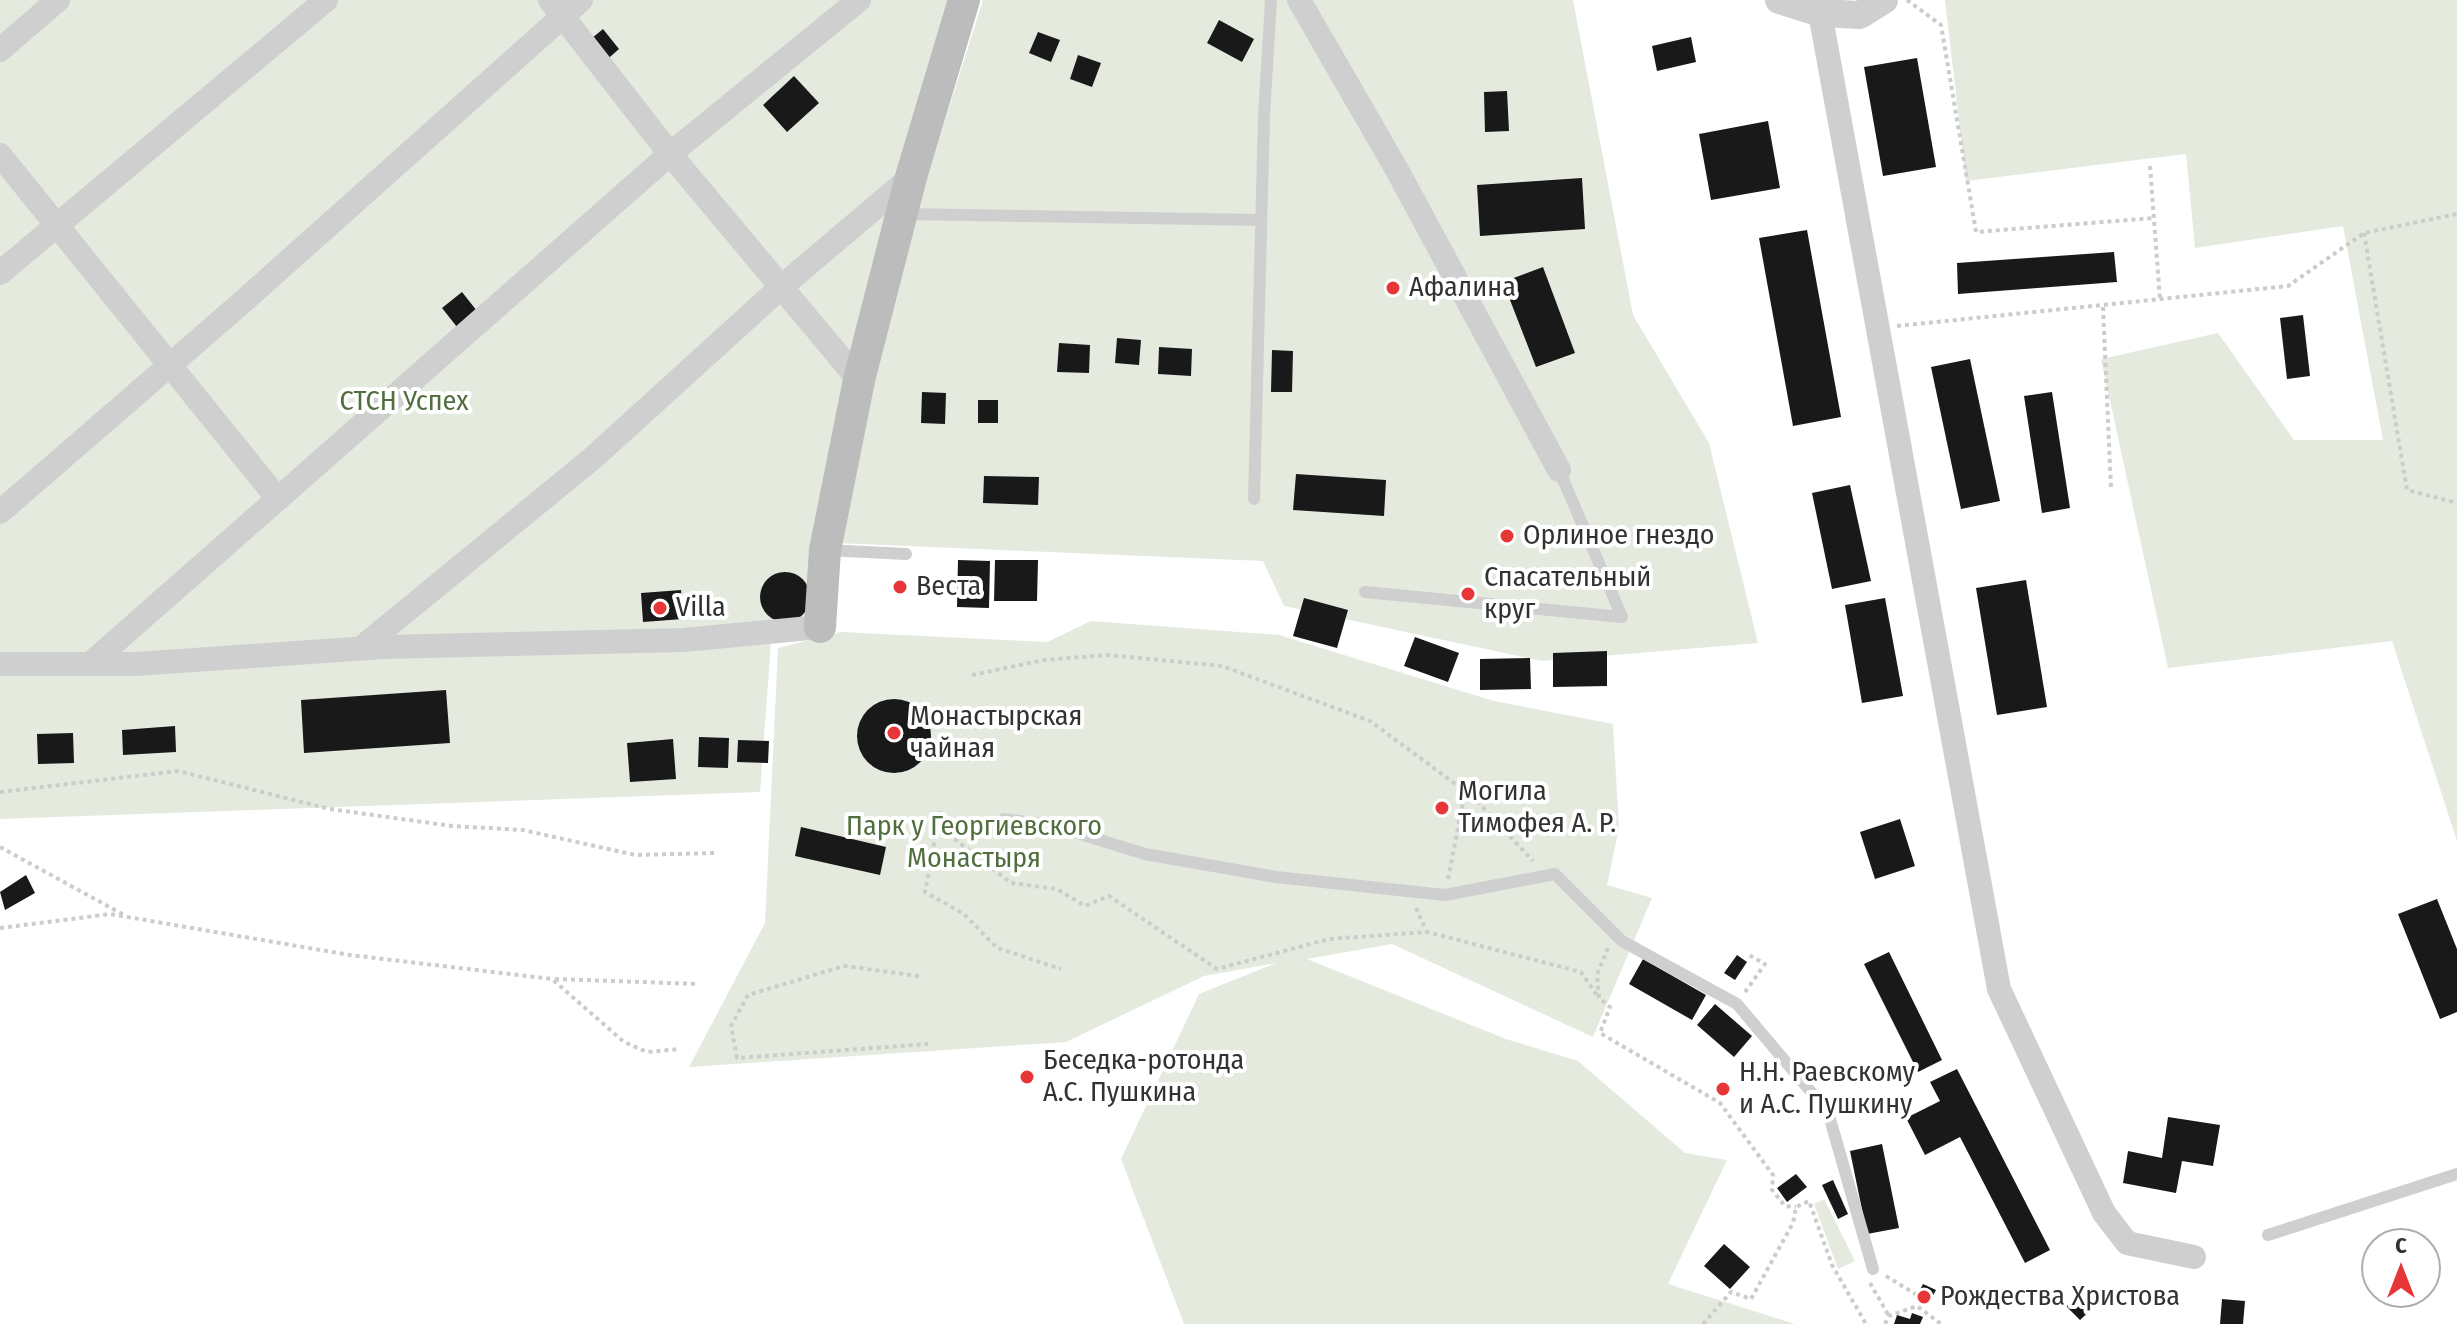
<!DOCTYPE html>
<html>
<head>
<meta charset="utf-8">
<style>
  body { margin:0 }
  #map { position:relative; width:2457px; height:1324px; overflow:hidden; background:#fff; font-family:"Fira Sans Condensed",sans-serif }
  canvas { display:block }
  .north { position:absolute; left:2361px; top:1228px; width:80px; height:80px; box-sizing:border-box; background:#fff; border:2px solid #adadad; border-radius:50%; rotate:0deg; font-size:22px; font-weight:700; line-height:32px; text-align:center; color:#323232 }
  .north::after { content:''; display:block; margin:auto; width:28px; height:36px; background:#e73637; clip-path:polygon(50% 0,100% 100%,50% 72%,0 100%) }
</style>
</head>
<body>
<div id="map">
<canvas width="2457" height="1324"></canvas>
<div class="north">С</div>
</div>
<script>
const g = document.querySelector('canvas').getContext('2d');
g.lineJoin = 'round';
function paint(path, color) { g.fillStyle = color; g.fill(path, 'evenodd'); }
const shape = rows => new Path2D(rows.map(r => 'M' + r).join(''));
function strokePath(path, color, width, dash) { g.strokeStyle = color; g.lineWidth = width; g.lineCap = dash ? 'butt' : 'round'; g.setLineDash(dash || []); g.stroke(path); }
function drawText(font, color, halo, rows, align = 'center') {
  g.font = font + ' "Fira Sans Condensed",sans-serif'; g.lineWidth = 8; g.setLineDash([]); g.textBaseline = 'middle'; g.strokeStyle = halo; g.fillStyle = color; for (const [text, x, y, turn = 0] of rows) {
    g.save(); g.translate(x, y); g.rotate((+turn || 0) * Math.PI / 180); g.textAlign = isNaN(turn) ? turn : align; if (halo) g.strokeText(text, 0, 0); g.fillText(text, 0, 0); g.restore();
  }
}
paint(shape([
  [0,0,977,0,930,135,814,621,771,643,760,792,0,819],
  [983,0,1573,0,1633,315,1709,443,1758,643,1542,661,1284,606,1263,561,835,543,863,380],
  [1945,0,2457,0,2457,841,2392,641,2168,668,2101,359,2218,333,2294,440,2383,440,2343,226,2195,248,2186,154,1966,181],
  [1091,621,1279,635,1494,701,1613,724,1619,828,1607,885,1652,898,1593,1037,1392,944,1307,959,1506,1039,1578,1061,1685,1153,1727,1160,1668,1284,1795,1324,1184,1324,1121,1159,1199,994,1276,963,1204,976,1066,1042,689,1067,765,923,778,648,841,632,1047,642],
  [1824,1199,1855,1261,1838,1269,1814,1204]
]), '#e4ebde');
paint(shape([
  [1219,20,1254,39,1242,62,1207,43],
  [603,29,619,49,603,63,586,43],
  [1038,32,1060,40,1051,62,1029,53],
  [1691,37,1696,62,1657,71,1652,46],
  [1078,55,1101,63,1092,87,1070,79],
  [1917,58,1936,167,1883,176,1864,67],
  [794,76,819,103,787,132,763,105],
  [1507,91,1509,131,1485,132,1484,92],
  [1768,121,1780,188,1711,200,1699,134],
  [1582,178,1585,229,1480,236,1477,185],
  [1807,230,1841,417,1793,426,1759,238],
  [2114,252,2117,282,1958,294,1957,263],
  [1543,267,1575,353,1536,367,1503,282],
  [462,292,477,311,457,327,442,308],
  [2303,315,2310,376,2287,379,2280,318],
  [1117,338,1141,340,1139,365,1115,363],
  [1059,343,1090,345,1089,373,1057,372],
  [1159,347,1192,349,1191,376,1158,374],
  [1272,350,1293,351,1292,392,1271,392],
  [1970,359,2000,501,1961,509,1931,367],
  [922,392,946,393,945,424,921,423],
  [2052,392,2070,508,2042,513,2024,396],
  [978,400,998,400,998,423,978,423],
  [1296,474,1386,480,1384,516,1293,510],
  [984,476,1039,477,1038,505,983,503],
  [1850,485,1871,581,1832,589,1812,493],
  [958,560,990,561,989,608,957,607],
  [995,560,1038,560,1037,601,994,601],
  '760 597a25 25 0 1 1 50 0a25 25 0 1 1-50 0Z',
  [2026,580,2047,707,1997,715,1976,588],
  [681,590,683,619,643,622,641,593],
  [1304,598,1348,610,1337,648,1293,636],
  [1885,598,1903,696,1862,703,1845,605],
  [1415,637,1459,653,1448,682,1404,666],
  [1607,651,1607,686,1553,687,1553,653],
  [1530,658,1531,689,1480,690,1480,659],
  [446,690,450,743,304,753,301,700],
  '857 736a37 37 0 1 1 74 0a37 37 0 1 1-74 0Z',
  [175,726,176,752,123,755,122,730],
  [73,733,74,763,38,764,37,734],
  [699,737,729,738,728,768,698,767],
  [673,739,676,779,630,782,627,743],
  [738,740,769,741,768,763,737,762],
  [1900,819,1915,866,1875,879,1860,832],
  [801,827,886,847,880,875,795,856],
  [26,875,35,893,5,910,0,892],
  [2437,899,2457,949,2457,1012,2440,1019,2398,914],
  [1889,952,1942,1060,1918,1072,1864,964],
  [1737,955,1747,962,1735,980,1724,973],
  [1643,959,1706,995,1692,1020,1629,984],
  [1715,1004,1752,1036,1734,1057,1697,1025],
  [1957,1069,2050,1250,2025,1263,1960,1137,1925,1155,1906,1118,1940,1101,1930,1082],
  [2168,1117,2220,1125,2213,1166,2182,1161,2176,1193,2123,1183,2128,1151,2162,1158],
  [1882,1144,1899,1228,1867,1234,1850,1151],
  [1796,1174,1807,1187,1787,1202,1777,1188],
  [1833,1180,1848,1214,1838,1219,1822,1185],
  [1724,1244,1750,1267,1730,1289,1704,1266],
  [1923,1284,1936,1290,1927,1306,1915,1299],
  [2081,1292,2095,1306,2080,1320,2066,1306],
  [2222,1299,2245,1301,2243,1324,2220,1324],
  [1912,1313,1923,1317,1920,1324,1894,1324,1897,1315,1910,1319]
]), '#191919');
strokePath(shape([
  [1907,0,1941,25,1976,232,2154,218],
  [2150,166,2160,299],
  [2364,233,2407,490,2457,503],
  [2103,307,2111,489],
  [1897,326,2288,286,2364,233,2457,214],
  [972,675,1044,660,1108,655,1222,666,1370,721,1473,797,1533,861],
  [0,792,178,771,330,809,452,826,523,830,635,855,714,853],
  [940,811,925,892,964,914,997,948,1061,969],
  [994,832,956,823,953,838,1011,883,1057,889,1085,906,1109,896,1217,969,1329,939,1427,932,1581,972,1599,998],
  [0,847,124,915],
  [1448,879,1463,802,1473,797],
  [1416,908,1427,932],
  [0,928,110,914,350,955,552,979,624,1042,647,1052,680,1049],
  [1608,948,1597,975,1599,998,1610,1007,1600,1033,1720,1103,1773,1175,1772,1190,1785,1206,1796,1207],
  [919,976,844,966,748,995,731,1026,737,1058,928,1044],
  [555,979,698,984],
  [1745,992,1765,964,1749,955],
  [1886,1276,1917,1295],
  [1870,1283,1889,1316],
  [1703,1324,1731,1292,1751,1299,1793,1223,1796,1207,1809,1201,1832,1265,1866,1324],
  [1885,1324,1889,1316,1917,1306,1941,1324]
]), '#ccc', 4, [4, 4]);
strokePath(shape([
  [905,214,1261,220],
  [1254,499,1264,116,1271,0],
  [825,550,906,554],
  [1365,592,1622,617,1559,470],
  [1004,819,1051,825,1145,854,1276,877,1445,895,1555,874,1622,941,1737,1004,1828,1112,1873,1269],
  [2268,1235,2457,1174]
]), '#cfcfcf', 12);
strokePath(shape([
  [550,0,670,154,859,380],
  [1299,0,1397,170,1559,470],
  [1820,13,1999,989,2104,1213,2127,1243,2194,1257],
  [0,50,58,0],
  [0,155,278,499],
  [0,273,326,0],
  [0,512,238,306,581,0],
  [361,648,594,457,780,288,911,177],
  [0,664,136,664,383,647,684,640,820,627],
  [90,664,670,154,859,0]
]), '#cfcfcf', 24);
strokePath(shape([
  [1779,0,1820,13,1860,15,1884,0]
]), '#cfcfcf', 28);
strokePath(shape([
  [820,627,825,550,859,380,911,177,964,0]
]), '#bcbcbc', 32);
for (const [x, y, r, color] of [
  [1393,288,8,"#e73637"],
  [1507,536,8,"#e73637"],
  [900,587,8,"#e73637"],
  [1468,594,8,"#e73637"],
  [660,608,8,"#e73637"],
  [894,733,8,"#e73637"],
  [1442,808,8,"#e73637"],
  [1027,1077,8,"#e73637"],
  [1723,1089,8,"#e73637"],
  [1924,1297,8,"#e73637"]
]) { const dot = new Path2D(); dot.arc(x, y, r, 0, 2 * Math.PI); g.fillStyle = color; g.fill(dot); strokePath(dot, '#fff', 3); }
drawText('28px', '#323232', '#fff', [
  ["Афалина",1409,288],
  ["Орлиное гнездо",1523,536],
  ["Спасательный",1484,578],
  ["круг",1484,610],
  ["Веста",916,587],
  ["Villa",676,608],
  ["Монастырская",910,717],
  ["чайная",910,749],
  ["Могила",1458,792],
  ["Тимофея А. Р.",1458,824],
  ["Беседка-ротонда",1043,1061],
  ["А.С. Пушкина",1043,1093],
  ["Н.Н. Раевскому",1739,1073],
  ["и А.С. Пушкину",1739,1105],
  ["Рождества Христова",1940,1297]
], 'left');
drawText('28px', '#516f3e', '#fff', [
  ["СТСН Успех",404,402],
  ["Парк у Георгиевского",974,827],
  ["Монастыря",974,859]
]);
</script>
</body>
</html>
